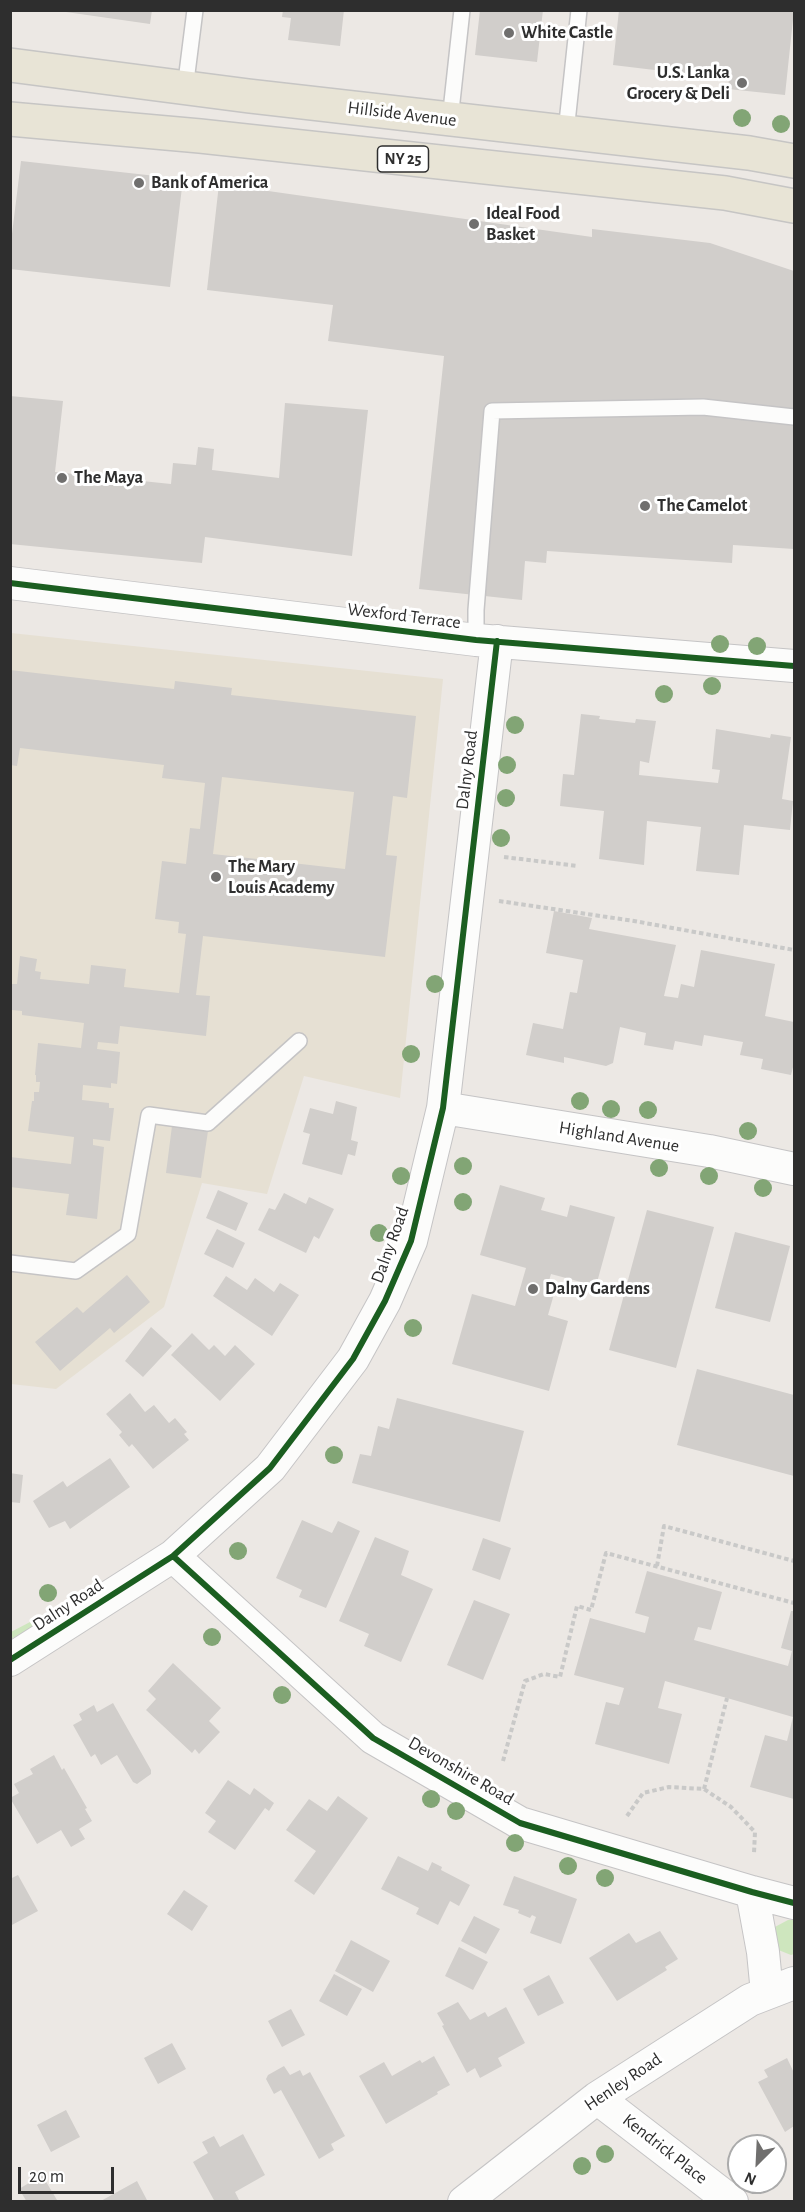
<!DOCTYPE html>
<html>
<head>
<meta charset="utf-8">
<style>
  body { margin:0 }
  #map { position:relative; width:805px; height:2212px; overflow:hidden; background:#ece8e4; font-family:"Alegreya Sans",sans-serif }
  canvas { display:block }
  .frame { position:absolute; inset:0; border:12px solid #2e2e2e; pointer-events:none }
  .north { position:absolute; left:727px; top:2134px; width:60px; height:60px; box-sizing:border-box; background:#fff; border:2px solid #ababab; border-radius:50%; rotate:204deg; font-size:16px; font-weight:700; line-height:24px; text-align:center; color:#2e2e2e }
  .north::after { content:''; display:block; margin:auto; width:21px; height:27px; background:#706f6e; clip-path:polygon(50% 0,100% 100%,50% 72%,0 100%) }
  .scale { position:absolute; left:18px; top:2167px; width:96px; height:27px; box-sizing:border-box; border:3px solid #2e2e2e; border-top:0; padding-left:8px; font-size:18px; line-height:21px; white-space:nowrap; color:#2e2e2e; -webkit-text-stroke:4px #fff; paint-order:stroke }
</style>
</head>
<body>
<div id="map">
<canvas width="805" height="2212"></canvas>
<div class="frame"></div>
<div class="north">N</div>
<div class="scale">20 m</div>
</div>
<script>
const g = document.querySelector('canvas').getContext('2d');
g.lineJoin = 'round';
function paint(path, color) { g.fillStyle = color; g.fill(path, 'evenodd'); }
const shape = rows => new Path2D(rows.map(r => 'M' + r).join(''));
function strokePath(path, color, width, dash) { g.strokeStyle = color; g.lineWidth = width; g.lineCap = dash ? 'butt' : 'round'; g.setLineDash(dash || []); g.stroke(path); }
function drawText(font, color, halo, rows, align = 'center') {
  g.font = font + ' "Alegreya Sans",sans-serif'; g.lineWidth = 6; g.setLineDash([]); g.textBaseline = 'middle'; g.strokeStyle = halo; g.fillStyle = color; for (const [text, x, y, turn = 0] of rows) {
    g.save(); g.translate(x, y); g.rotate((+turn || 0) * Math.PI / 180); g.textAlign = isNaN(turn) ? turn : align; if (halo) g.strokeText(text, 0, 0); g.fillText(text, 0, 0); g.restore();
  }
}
paint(shape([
  [11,633,443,679,400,1098,304,1076,267,1194,202,1183,164,1307,56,1389,11,1384]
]), '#e6e0d3');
paint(shape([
  [51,1611,53,1616,11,1639,11,1632],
  [788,1920,794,1920,794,1954,791,1955,776,1949,773,1928]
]), '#cee6be');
paint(shape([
  [52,10,152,10,150,24],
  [283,10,344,10,340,46,288,40,291,18,282,17],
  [480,10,543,10,537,62,475,55],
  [619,10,794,10,785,95,728,89,729,79,613,65],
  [21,161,183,179,170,287,10,269,10,250],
  [219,184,592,237,592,229,710,243,794,271,794,549,733,545,732,563,547,551,546,563,525,561,522,600,419,589,444,356,328,341,333,305,207,290],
  [10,396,63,401,55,472,171,484,173,463,196,465,198,447,214,449,212,470,279,478,285,403,368,410,352,556,205,537,202,563,10,544],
  [10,670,174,689,175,681,232,688,231,695,416,716,407,798,393,796,386,855,397,856,385,957,203,936,196,995,210,996,206,1036,120,1026,118,1044,98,1042,97,1049,120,1052,117,1084,111,1083,111,1088,83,1085,82,1100,109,1103,109,1108,114,1108,110,1141,93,1139,93,1145,104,1147,97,1219,66,1215,69,1194,10,1187,10,1157,71,1164,74,1137,28,1131,32,1101,34,1101,34,1092,39,1092,40,1082,36,1082,36,1075,35,1075,38,1043,81,1048,84,1023,22,1015,22,1011,12,1010,10,984,17,984,20,956,37,959,35,971,41,972,40,979,89,984,91,965,126,969,124,987,179,993,186,934,178,933,179,922,155,919,162,861,186,864,190,828,200,829,205,783,162,778,164,765,20,748,17,766,10,765],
  [222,777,354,792,345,869,213,854],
  [581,714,600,716,599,719,635,723,636,719,656,721,649,763,640,761,639,775,718,783,720,770,712,769,716,729,770,738,771,734,791,737,782,799,793,801,790,830,744,825,739,875,696,871,701,827,647,821,644,865,599,859,604,811,560,806,563,774,574,775],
  [554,911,592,918,589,929,676,945,664,996,678,998,681,984,694,987,701,950,775,964,765,1016,794,1022,794,1063,791,1075,761,1069,763,1059,740,1055,743,1042,704,1035,702,1046,675,1041,673,1050,644,1045,646,1033,620,1027,613,1063,606,1066,564,1057,564,1063,526,1055,533,1023,563,1029,570,992,577,993,583,960,546,953],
  [336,1101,357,1107,351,1140,358,1142,355,1156,348,1154,342,1175,302,1164,310,1134,303,1132,310,1108,333,1114],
  [172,1126,208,1131,201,1178,166,1173],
  [500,1185,545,1198,541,1210,567,1217,570,1205,615,1217,596,1286,551,1274,546,1291,554,1294,548,1315,568,1321,549,1391,452,1364,472,1294,515,1306,526,1268,480,1255],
  [218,1190,248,1203,236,1231,206,1218],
  [284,1193,306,1204,309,1197,334,1209,319,1239,314,1236,306,1253,258,1230,269,1208,275,1210],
  [647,1210,714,1227,676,1368,609,1350],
  [217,1229,245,1243,233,1268,204,1254],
  [735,1232,790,1246,770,1322,715,1308],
  [127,1275,150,1302,114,1333,110,1328,60,1371,35,1342,77,1307,83,1313],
  [226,1276,247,1290,255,1278,274,1292,280,1283,299,1295,272,1336,213,1296],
  [151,1327,172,1346,143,1377,125,1361],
  [192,1333,209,1350,214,1345,225,1356,235,1345,255,1364,220,1401,171,1355],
  [697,1369,794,1395,794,1476,677,1445],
  [130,1393,145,1412,154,1405,169,1423,175,1418,187,1432,184,1434,189,1440,153,1469,132,1444,129,1447,119,1435,122,1432,106,1414],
  [397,1398,524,1431,500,1522,352,1483,360,1454,371,1456,378,1426,389,1429],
  [110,1458,130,1487,70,1529,65,1521,49,1528,33,1501,63,1481,67,1487],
  [10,1473,23,1475,20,1503,10,1502],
  [302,1520,332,1533,338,1521,360,1531,326,1608,299,1597,302,1590,276,1578],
  [375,1537,409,1551,401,1575,433,1589,401,1662,364,1646,369,1634,339,1621],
  [483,1538,511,1548,500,1580,472,1570],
  [647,1571,722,1592,711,1630,698,1627,694,1640,788,1666,792,1651,781,1648,791,1611,794,1611,794,1799,750,1787,765,1735,787,1741,793,1717,727,1698,665,1681,658,1708,682,1714,669,1764,595,1744,606,1702,619,1705,624,1688,574,1675,590,1618,645,1633,649,1617,635,1613],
  [474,1600,510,1614,483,1680,447,1665],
  [173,1663,221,1708,209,1721,220,1732,199,1754,195,1749,192,1753,146,1710,156,1699,148,1691],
  [113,1703,151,1770,151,1774,137,1784,133,1782,117,1755,101,1765,95,1754,91,1757,73,1725,82,1720,79,1714,94,1705,97,1712],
  [54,1755,62,1770,64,1768,87,1808,85,1809,92,1821,79,1829,85,1839,71,1847,61,1830,37,1844,10,1798,19,1793,14,1784,33,1774,30,1769],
  [228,1780,250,1795,254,1788,274,1803,269,1811,265,1808,235,1850,208,1832,216,1821,205,1813],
  [338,1796,368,1818,314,1895,294,1881,316,1851,286,1830,309,1799,327,1811],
  [398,1856,428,1871,432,1862,442,1867,441,1870,470,1885,459,1906,450,1901,438,1925,416,1914,419,1908,381,1889],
  [18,1875,38,1911,10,1926,10,1879],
  [514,1876,577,1899,561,1944,530,1933,536,1917,532,1915,530,1918,518,1913,519,1910,503,1905],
  [184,1890,208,1906,192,1931,167,1914],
  [474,1916,500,1929,486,1954,461,1941],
  [660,1931,678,1959,665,1967,667,1970,617,2001,589,1958,629,1933,636,1943],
  [351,1940,390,1961,373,1992,335,1971],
  [459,1947,488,1962,473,1990,445,1976],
  [334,1974,362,1989,347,2016,319,2001],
  [549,1975,564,2003,538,2016,523,1989],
  [458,2002,470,2020,485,2012,488,2017,506,2007,525,2043,498,2058,502,2066,480,2078,475,2068,467,2073,442,2026,444,2025,437,2013],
  [291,2009,305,2035,282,2047,268,2021],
  [172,2043,186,2069,158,2084,144,2058],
  [434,2056,450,2085,437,2092,438,2094,386,2124,359,2076,384,2062,392,2076,420,2060,422,2063],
  [787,2058,794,2073,794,2126,785,2132,758,2082,768,2077,764,2070],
  [284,2066,290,2075,300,2070,303,2076,310,2072,345,2136,331,2144,334,2150,319,2159,281,2090,274,2094,266,2079,268,2075],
  [66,2110,80,2137,51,2152,37,2125],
  [243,2134,265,2175,235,2192,240,2202,215,2202,193,2162,208,2153,202,2142,214,2136,220,2147],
  [42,2175,57,2200,27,2202,19,2189],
  [137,2181,148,2202,99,2202]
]), '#d1cecb');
const service = shape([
  [185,89,195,10],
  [450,120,462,10],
  [566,132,579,10],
  [476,640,476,610,492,411,703,407,794,417],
  [10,1263,76,1271,128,1234,149,1115,208,1123,299,1041]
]);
const minor = shape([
  [10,583,476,640,794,666],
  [443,1108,709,1151,794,1169],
  [173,1556,373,1738,520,1823,752,1892,794,1903],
  [10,1660,173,1556,270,1468,353,1359,385,1301,411,1241,443,1108,497,641],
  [752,1892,763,1952,767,1993],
  [597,2098,732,2202],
  [464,2202,597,2098,750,2000,794,1983]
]);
const primary = shape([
  [10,65,249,96,749,153,794,161],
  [10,119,200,136,725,193,794,206]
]);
strokePath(service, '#c5c4c5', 18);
strokePath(minor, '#c5c4c5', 34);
strokePath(primary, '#c6c5c4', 36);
strokePath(shape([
  [504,857,578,866],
  [499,901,634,921,794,950],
  [657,1566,664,1526,794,1561],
  [503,1761,525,1681,544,1674,560,1677,577,1606,591,1610,606,1553,794,1603],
  [704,1789,727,1698],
  [627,1816,643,1793,669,1787,704,1789,731,1807,755,1832,754,1853]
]), '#c9c9c8', 4, [4.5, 3]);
strokePath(service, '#fcfcfb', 15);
strokePath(minor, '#fcfcfb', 32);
strokePath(primary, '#e8e4d6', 33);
strokePath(shape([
  [10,583,476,640,794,666],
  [173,1556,373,1738,520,1823,752,1892,794,1903],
  [10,1660,173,1556,270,1468,353,1359,385,1301,411,1241,443,1108,497,641]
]), '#1b5e20', 6);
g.fillStyle = '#82a575';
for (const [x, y] of [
  [742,118],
  [781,124],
  [720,644],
  [757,646],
  [712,686],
  [664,694],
  [515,725],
  [507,765],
  [506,798],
  [501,838],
  [435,984],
  [411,1054],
  [580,1101],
  [611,1109],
  [648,1110],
  [748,1131],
  [463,1166],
  [659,1168],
  [401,1176],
  [709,1176],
  [763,1188],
  [463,1202],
  [379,1233],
  [413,1328],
  [334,1455],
  [238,1551],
  [48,1593],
  [212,1637],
  [282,1695],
  [431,1799],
  [456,1811],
  [515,1843],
  [568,1866],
  [605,1878],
  [605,2154],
  [582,2166]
]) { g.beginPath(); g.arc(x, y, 9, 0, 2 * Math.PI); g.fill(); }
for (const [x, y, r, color] of [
  [509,33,6,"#706f6e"],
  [742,83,6,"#706f6e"],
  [139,183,6,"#706f6e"],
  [474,224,6,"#706f6e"],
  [62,478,6,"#706f6e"],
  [645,506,6,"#706f6e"],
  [216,877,6,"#706f6e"],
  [533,1289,6,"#706f6e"]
]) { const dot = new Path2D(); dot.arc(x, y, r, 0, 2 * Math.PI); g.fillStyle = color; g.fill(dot); strokePath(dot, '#fff', 2); }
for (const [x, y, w] of [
  [403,159,51]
]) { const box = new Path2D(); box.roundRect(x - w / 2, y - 13, w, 26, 4.5); g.fillStyle = '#fff'; g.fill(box); strokePath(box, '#2e2e2e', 1.5); }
drawText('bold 16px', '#2e2e2e', null, [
  ["NY 25",403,159]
]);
drawText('bold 18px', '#2e2e2e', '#fff', [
  ["White Castle",521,33],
  ["U.S. Lanka",730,73,"right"],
  ["Grocery & Deli",730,94,"right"],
  ["Bank of America",151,183],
  ["Ideal Food",486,214],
  ["Basket",486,235],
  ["The Maya",74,478],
  ["The Camelot",657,506],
  ["The Mary",228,867],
  ["Louis Academy",228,888],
  ["Dalny Gardens",545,1289]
], 'left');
drawText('18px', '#2e2e2e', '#fff', [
  ["Hillside Avenue",402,114,7],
  ["Wexford Terrace",404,616,7],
  ["Dalny Road",467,770,-83],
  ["Highland Avenue",619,1137,9],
  ["Dalny Road",390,1245,-70],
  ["Dalny Road",68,1605,-33],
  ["Devonshire Road",461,1771,30],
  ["Henley Road",623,2082,-34],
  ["Kendrick Place",665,2149,38]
]);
</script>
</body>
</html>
